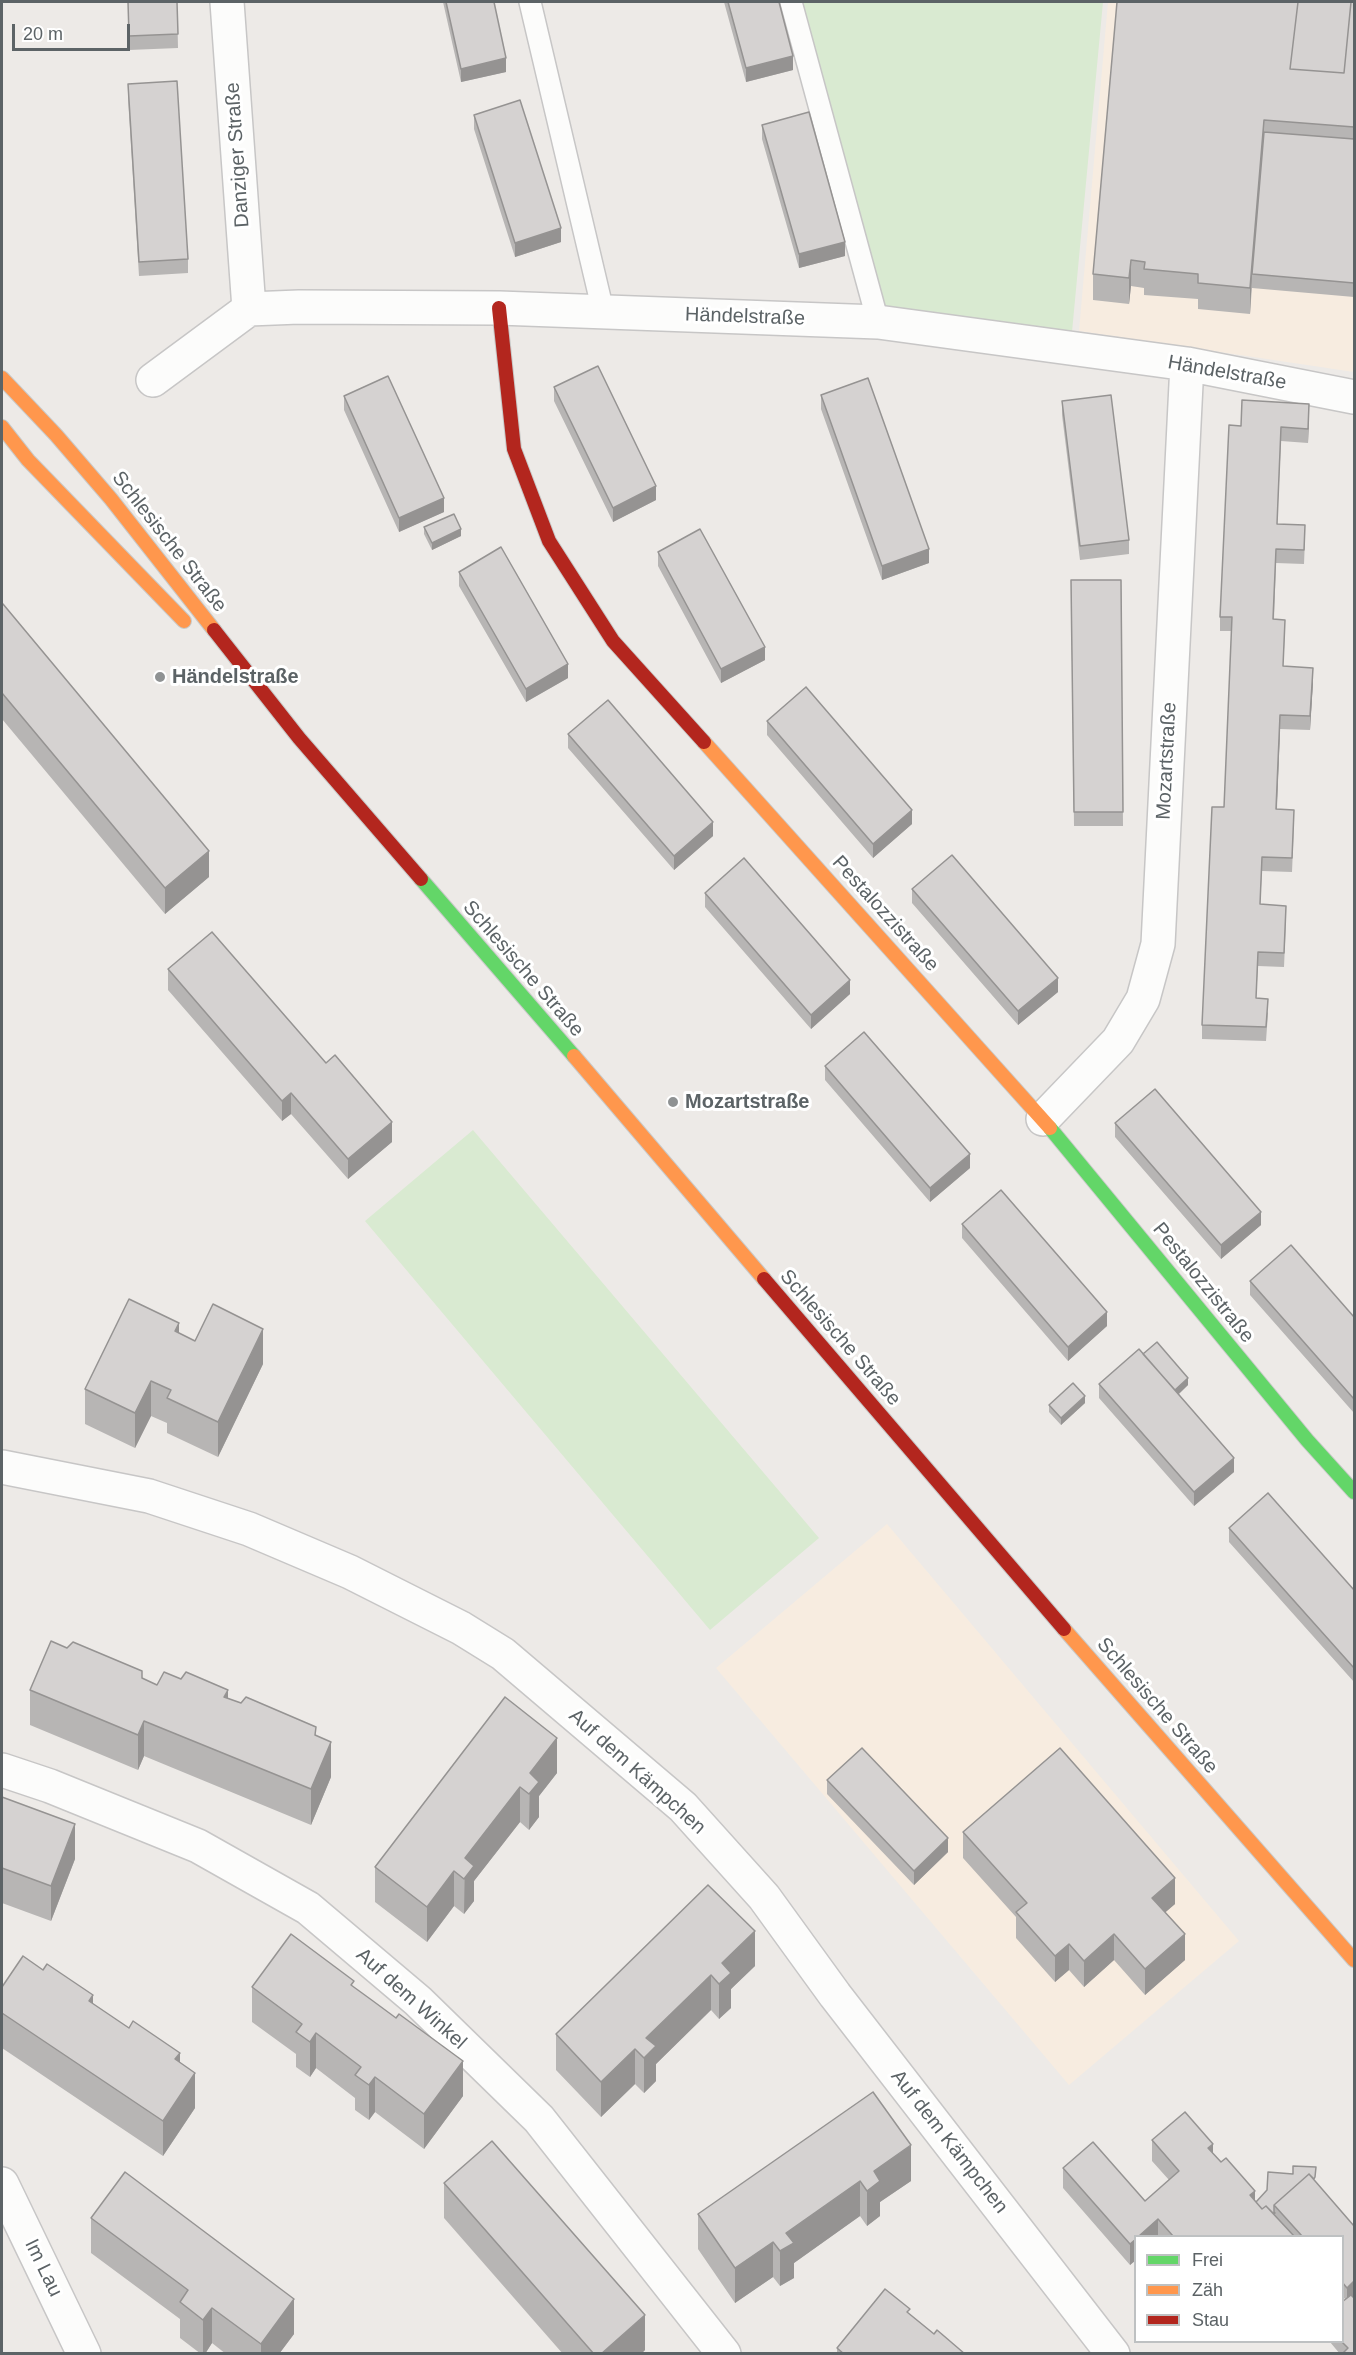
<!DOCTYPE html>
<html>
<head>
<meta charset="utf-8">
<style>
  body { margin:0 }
  #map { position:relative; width:1356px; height:2355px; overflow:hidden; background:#edeae7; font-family:Helvetica,sans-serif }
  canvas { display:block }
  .frame { position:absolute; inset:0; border:3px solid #5c6366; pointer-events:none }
  .legend { position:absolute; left:1134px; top:2235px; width:210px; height:108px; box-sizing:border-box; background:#fff; border:2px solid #bec1c2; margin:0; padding:8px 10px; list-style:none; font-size:18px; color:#5c6366 }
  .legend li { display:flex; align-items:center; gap:12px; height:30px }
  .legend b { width:30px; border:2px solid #bec1c2 }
  .scale { position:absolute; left:12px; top:24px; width:118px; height:27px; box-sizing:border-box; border:3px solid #5c6366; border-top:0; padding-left:8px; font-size:18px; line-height:21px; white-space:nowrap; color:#5c6366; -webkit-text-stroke:4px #fff; paint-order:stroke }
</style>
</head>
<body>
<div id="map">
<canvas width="1356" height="2355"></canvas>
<div class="frame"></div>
<ul class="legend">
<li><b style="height:8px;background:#63d668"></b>Frei</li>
<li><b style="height:8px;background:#ff974d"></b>Zäh</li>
<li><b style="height:8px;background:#b3261e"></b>Stau</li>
</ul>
<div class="scale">20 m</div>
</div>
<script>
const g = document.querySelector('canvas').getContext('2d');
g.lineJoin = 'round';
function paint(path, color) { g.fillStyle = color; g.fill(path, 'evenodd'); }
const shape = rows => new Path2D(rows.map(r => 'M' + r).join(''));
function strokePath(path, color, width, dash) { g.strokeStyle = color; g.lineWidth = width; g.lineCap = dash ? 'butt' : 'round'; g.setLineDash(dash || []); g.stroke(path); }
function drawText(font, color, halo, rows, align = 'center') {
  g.font = font + ' Helvetica,sans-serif'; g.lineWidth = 6; g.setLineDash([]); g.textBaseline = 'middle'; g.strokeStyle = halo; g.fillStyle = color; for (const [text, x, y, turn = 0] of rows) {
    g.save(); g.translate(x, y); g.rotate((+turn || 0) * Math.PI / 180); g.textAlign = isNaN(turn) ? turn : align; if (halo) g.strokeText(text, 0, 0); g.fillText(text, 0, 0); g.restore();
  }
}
paint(shape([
  [1108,2,1354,2,1354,372,1079,331],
  [887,1524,1239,1941,1069,2085,716,1668]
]), '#f7ece0');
paint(shape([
  [802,2,1103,2,1072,332,884,314],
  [473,1130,819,1538,710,1630,365,1221]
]), '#d9ead1');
const lane = shape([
  [530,2,603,311],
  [791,2,878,322]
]);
const street = shape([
  [227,2,249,309],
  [153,380,249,309,299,307,499,308,878,322,1187,364,1354,397],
  [1043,1119,1118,1041,1143,999,1158,944,1187,364],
  [2,1467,149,1496,249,1529,350,1572,461,1628,503,1654,683,1807,764,1897,835,1995,1113,2354],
  [2,1770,50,1786,198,1846,308,1908,418,2001,539,2119,724,2354],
  [2,2184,84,2354]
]);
const fast = shape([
  [421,879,574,1056],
  [1050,1128,1307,1440,1354,1492]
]);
const slow = shape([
  [2,378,56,435,111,499,214,630],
  [2,427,28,460,184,621],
  [704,742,1050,1128],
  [574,1056,764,1279],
  [1064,1629,1354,1960]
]);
const jam = shape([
  [499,308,514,449,549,541,613,641,704,742],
  [214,630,299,738,421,879],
  [764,1279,1064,1629]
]);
strokePath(lane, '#c7c6c6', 24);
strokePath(street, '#c7c6c6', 36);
strokePath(fast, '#c8c9c8', 16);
strokePath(slow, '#c8c9c8', 16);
strokePath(jam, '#c8c9c8', 16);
strokePath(lane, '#fcfcfb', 21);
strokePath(street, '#fcfcfb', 33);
strokePath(fast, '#63d668', 14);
strokePath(slow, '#ff974d', 14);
strokePath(jam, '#b3261e', 14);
paint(shape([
  [128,2,177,2,178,48,129,50],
  [443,2,494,2,506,72,461,82],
  [724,2,779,2,793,70,746,82],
  [1354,2,1354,297,1252,288,1252,287,1250,314,1198,309,1198,299,1144,295,1144,288,1131,286,1129,304,1093,300,1093,274],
  [128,84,188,259,188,273,139,276,128,98],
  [474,115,561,242,515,257,474,129],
  [762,125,845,256,799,268,762,139],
  [554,387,656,500,613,522,554,401],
  [821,395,929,563,882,580,821,409],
  [344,396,444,512,399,532,344,410],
  [1062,401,1129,540,1129,554,1080,560,1062,415],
  [1309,417,1308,443,1281,441,1277,524,1305,539,1304,564,1276,563,1274,619,1285,633,1283,666,1313,682,1310,730,1280,729,1277,809,1294,824,1292,872,1262,871,1260,905,1286,920,1284,967,1258,966,1256,998,1268,1013,1266,1041,1202,1039,1202,1025,1224,807,1232,631,1220,631,1220,617,1241,426],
  [424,527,461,536,432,550,424,534],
  [658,552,765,660,721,683,658,566],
  [459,572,568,678,526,702,459,586],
  [1071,580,1121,580,1123,826,1074,826],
  [2,606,209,877,165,914,2,719],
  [767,721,912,824,873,858,767,735],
  [568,734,713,836,674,870,568,748],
  [912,889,1058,992,1018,1025,912,903],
  [705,893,850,994,811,1029,705,907],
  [168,969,326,1063,392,1142,348,1179,291,1114,282,1121,168,990],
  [825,1066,970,1168,930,1202,825,1080],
  [1115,1123,1261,1225,1221,1259,1115,1137],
  [962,1224,1107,1326,1068,1361,962,1238],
  [1250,1281,1354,1317,1354,1413,1250,1295],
  [179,1334,195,1341,263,1364,218,1457,167,1433,167,1423,151,1416,135,1448,85,1424,85,1389],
  [1143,1354,1188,1385,1179,1394,1234,1472,1194,1506,1099,1398,1099,1384],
  [1085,1403,1061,1425,1049,1412,1049,1405],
  [1229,1528,1354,1590,1354,1682,1229,1542],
  [67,1648,157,1685,181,1679,316,1735,331,1777,311,1825,144,1756,138,1770,30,1725,30,1690],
  [505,1697,557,1773,539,1796,539,1817,529,1830,520,1822,474,1881,474,1901,464,1914,454,1906,427,1942,375,1902,375,1867],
  [827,1780,948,1852,914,1885,827,1794],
  [2,1797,75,1859,51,1921,2,1903],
  [963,1832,1175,1904,1165,1912,1185,1960,1145,1995,1114,1960,1084,1987,1069,1970,1055,1982,1016,1938,1016,1917,963,1858],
  [708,1885,755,1966,731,1989,731,2008,719,2019,711,2010,656,2064,656,2081,644,2093,635,2084,601,2117,556,2070,556,2034],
  [2,1987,93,2004,180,2062,195,2108,163,2156,2,2048],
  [252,1987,354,1987,463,2096,424,2149,375,2112,369,2120,355,2110,355,2098,316,2068,310,2077,296,2067,296,2054,252,2022],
  [873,2092,911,2181,880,2202,880,2216,867,2226,860,2216,794,2263,794,2278,780,2286,773,2277,735,2303,698,2249,698,2214],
  [1152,2140,1213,2154,1256,2202,1315,2181,1354,2226,1354,2295,1353,2296,1354,2354,1340,2354,1330,2342,1342,2342,1346,2300,1342,2296,1342,2236,1136,2236,1136,2260,1130,2265,1063,2188,1063,2168,1145,2201,1169,2180,1152,2161],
  [444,2183,645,2350,641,2354,563,2354,444,2218],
  [91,2218,294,2334,279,2354,226,2354,212,2343,205,2354,201,2354,180,2338,180,2319,91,2253],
  [910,2314,934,2334,965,2354,837,2354,837,2348]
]), '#b7b5b4');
paint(shape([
  [793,56,793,70,746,82,746,68],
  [506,58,506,72,461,82,461,69],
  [1264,120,1264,146,1252,274,1250,314,1250,288],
  [561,228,561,242,515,257,515,243],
  [845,242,845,256,799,268,799,254],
  [1131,260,1131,286,1129,304,1129,278],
  [1309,404,1309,417,1308,443,1308,429],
  [656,486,656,500,613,522,613,508],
  [444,498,444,512,399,532,399,518],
  [461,529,461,536,432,550,432,543],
  [929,549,929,563,882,580,882,566],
  [765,647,765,660,721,683,721,669],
  [568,664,568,678,526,702,526,689],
  [1313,668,1313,682,1310,730,1310,716],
  [1280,715,1280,729,1276,823,1276,809],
  [912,810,912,824,873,858,873,844],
  [713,822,713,836,674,870,674,856],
  [209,851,209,877,165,914,165,888],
  [1058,978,1058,992,1018,1025,1018,1011],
  [850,980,850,994,811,1029,811,1015],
  [291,1093,291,1114,282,1121,282,1101],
  [392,1122,392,1142,348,1179,348,1159],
  [970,1154,970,1168,930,1202,930,1188],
  [1261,1212,1261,1225,1221,1259,1221,1245],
  [1107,1312,1107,1326,1068,1361,1068,1347],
  [179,1323,179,1358,175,1331],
  [263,1329,263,1364,218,1457,218,1422],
  [1188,1378,1188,1385,1172,1400,1172,1393],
  [151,1381,151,1416,135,1448,135,1413],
  [1085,1396,1085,1403,1061,1425,1061,1418],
  [1234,1458,1234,1472,1194,1506,1194,1492],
  [228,1690,228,1725,224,1697],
  [144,1721,144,1756,138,1770,138,1735],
  [557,1738,557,1773,539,1796,539,1817,529,1830,530,1773],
  [331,1742,331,1777,311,1825,311,1789],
  [520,1787,520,1822,474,1881,474,1901,464,1914,465,1858],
  [75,1824,75,1859,51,1921,51,1886],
  [948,1838,948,1852,914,1885,914,1871],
  [454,1871,454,1906,427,1942,427,1907],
  [1175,1878,1175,1904,1152,1924,1152,1898],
  [755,1931,755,1966,731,1989,731,2008,719,2019,719,1984,722,1963],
  [1114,1934,1114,1960,1084,1987,1084,1961],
  [1185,1934,1185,1960,1145,1995,1145,1969],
  [1069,1944,1069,1970,1055,1982,1055,1956],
  [711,1975,711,2010,656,2064,656,2081,644,2093,644,2058,646,2038],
  [93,1995,93,2030,89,2001],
  [316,2033,316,2068,310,2077,310,2042],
  [635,2049,635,2084,601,2117,601,2082],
  [180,2053,180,2088,175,2059],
  [463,2061,463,2096,424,2149,424,2114],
  [195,2073,195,2108,163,2156,163,2121],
  [375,2077,375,2112,369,2120,369,2085],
  [1213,2144,1213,2164,1208,2148],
  [911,2145,911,2181,880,2202,880,2216,867,2226,867,2191,874,2171],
  [860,2181,860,2216,794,2263,794,2278,780,2286,780,2251,786,2233],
  [1255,2191,1255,2211,1250,2195],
  [1158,2219,1158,2236,1139,2236],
  [1136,2239,1136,2260,1130,2265,1130,2244],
  [773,2242,773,2277,735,2303,735,2268],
  [1354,2281,1354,2295,1347,2301,1347,2288],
  [294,2299,294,2334,279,2354,261,2354,261,2344],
  [212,2308,212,2343,205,2354,203,2354,203,2320],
  [645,2315,645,2350,641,2354,601,2354]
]), '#959392');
const building = shape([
  [128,2,177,2,178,34,129,36,128,2],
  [446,2,494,2,506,58,461,69,446,2],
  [728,2,779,2,793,56,746,68,728,2],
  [1117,2,1298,2,1290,69,1344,73,1351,2,1354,2,1354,127,1264,120,1250,288,1198,283,1198,274,1144,269,1145,262,1131,260,1129,278,1093,274,1117,2],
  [1298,2,1351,2,1344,73,1290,69,1298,2],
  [177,81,188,259,139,262,128,84,177,81],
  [520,100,561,228,515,243,474,115,520,100],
  [809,112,845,242,799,254,762,125,809,112],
  [1264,132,1354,139,1354,283,1252,274,1264,132],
  [598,366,656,486,613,508,554,387,598,366],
  [388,376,444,498,399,518,344,396,388,376],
  [868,378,929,549,882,566,821,395,868,378],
  [1111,395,1129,540,1080,546,1062,401,1111,395],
  [1242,400,1309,404,1308,429,1281,427,1277,524,1305,525,1304,550,1276,549,1273,619,1285,620,1283,666,1313,668,1310,716,1280,715,1276,809,1294,810,1292,858,1262,857,1260,904,1286,906,1284,953,1258,952,1256,998,1268,999,1266,1027,1202,1025,1212,807,1224,807,1232,617,1220,617,1229,425,1241,426,1242,400],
  [454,514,461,529,432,543,424,527,454,514],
  [700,529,765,647,721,669,658,552,700,529],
  [501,547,568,664,526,689,459,572,501,547],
  [1071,580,1121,580,1123,812,1074,812,1071,580],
  [3,604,209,851,165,888,2,693,2,606,3,604],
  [806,687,912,810,873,844,767,721,806,687],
  [608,700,713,822,674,856,568,734,608,700],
  [952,855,1058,978,1018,1011,912,889,952,855],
  [744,858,850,980,811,1015,705,893,744,858],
  [212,932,326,1063,335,1055,392,1122,348,1159,291,1093,282,1101,168,969,212,932],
  [864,1032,970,1154,930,1188,825,1066,864,1032],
  [1155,1089,1261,1212,1221,1245,1115,1123,1155,1089],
  [1001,1190,1107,1312,1068,1347,962,1224,1001,1190],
  [1291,1245,1354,1317,1354,1399,1250,1281,1291,1245],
  [129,1299,179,1323,175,1331,195,1341,213,1304,263,1329,218,1422,167,1398,171,1390,151,1381,135,1413,85,1389,129,1299],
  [1157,1342,1188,1378,1175,1390,1143,1354,1157,1342],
  [1139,1349,1234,1458,1194,1492,1099,1384,1139,1349],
  [1073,1383,1085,1396,1061,1418,1049,1405,1073,1383],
  [1268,1493,1354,1590,1354,1668,1229,1528,1268,1493],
  [51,1641,67,1648,73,1642,142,1671,142,1678,157,1685,164,1672,181,1679,186,1672,228,1690,224,1697,241,1703,246,1697,316,1727,315,1735,331,1742,311,1789,144,1721,138,1735,30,1690,51,1641],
  [505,1697,557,1738,530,1773,539,1782,529,1794,520,1787,465,1858,474,1866,464,1879,454,1871,427,1907,375,1867,505,1697],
  [862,1748,948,1838,914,1871,827,1780,862,1748],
  [1060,1748,1175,1878,1152,1898,1185,1934,1145,1969,1114,1934,1084,1961,1069,1944,1055,1956,1016,1912,1027,1903,963,1832,1060,1748],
  [2,1797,75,1824,51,1886,2,1868,2,1797],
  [708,1885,755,1931,722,1963,731,1973,719,1984,711,1975,646,2038,656,2046,644,2058,635,2049,601,2082,556,2034,708,1885],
  [291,1934,354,1981,351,1985,373,2001,396,2018,399,2014,463,2061,424,2114,375,2077,369,2085,355,2075,361,2067,316,2033,310,2042,296,2032,302,2024,252,1987,291,1934],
  [23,1956,43,1970,47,1964,93,1995,89,2001,129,2028,133,2021,180,2053,175,2059,195,2073,163,2121,2,2013,2,1987,23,1956],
  [873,2092,911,2145,874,2171,880,2181,867,2191,860,2181,786,2233,794,2243,780,2251,773,2242,735,2268,698,2214,873,2092],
  [1185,2112,1213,2144,1208,2148,1221,2162,1226,2158,1255,2191,1250,2195,1262,2209,1266,2206,1294,2236,1173,2236,1158,2219,1139,2236,1136,2236,1136,2239,1130,2244,1063,2168,1093,2142,1145,2201,1179,2171,1152,2140,1185,2112],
  [492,2141,645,2315,601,2354,594,2354,444,2183,492,2141],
  [1293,2166,1316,2167,1315,2177,1314,2179,1309,2174,1274,2205,1274,2212,1275,2213,1274,2214,1266,2206,1262,2209,1256,2202,1267,2190,1268,2172,1293,2174,1293,2166],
  [125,2172,294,2299,261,2344,212,2308,203,2320,180,2302,188,2290,91,2218,125,2172],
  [1309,2174,1354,2226,1354,2281,1347,2288,1342,2282,1342,2236,1302,2236,1274,2205,1309,2174],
  [885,2289,910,2309,907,2312,934,2334,937,2330,965,2354,844,2354,837,2348,885,2289],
  [1351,2295,1354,2298,1354,2354,1342,2354,1348,2348,1342,2342,1342,2302,1351,2295]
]);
paint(building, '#d5d2d1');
strokePath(building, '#959392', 1.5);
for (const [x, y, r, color] of [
  [160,677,6,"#8f9293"],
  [673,1102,6,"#8f9293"]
]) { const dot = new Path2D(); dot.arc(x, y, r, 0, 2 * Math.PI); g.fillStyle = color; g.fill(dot); strokePath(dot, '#fff', 2); }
drawText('20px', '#5c6366', '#fff', [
  ["Danziger Straße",238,155,-94],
  ["Händelstraße",745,317,2],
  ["Händelstraße",1227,373,10],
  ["Schlesische Straße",169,542,52],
  ["Mozartstraße",1167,761,-87],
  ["Pestalozzistraße",885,914,48],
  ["Schlesische Straße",523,969,49],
  ["Pestalozzistraße",1203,1283,51],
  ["Schlesische Straße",840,1338,49],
  ["Schlesische Straße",1157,1706,49],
  ["Auf dem Kämpchen",637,1772,42],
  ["Auf dem Winkel",411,1999,42],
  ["Auf dem Kämpchen",949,2142,52],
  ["Im Lau",43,2268,64]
]);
drawText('bold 20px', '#5c6366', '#fff', [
  ["Händelstraße",172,677],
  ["Mozartstraße",685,1102]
], 'left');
</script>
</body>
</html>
